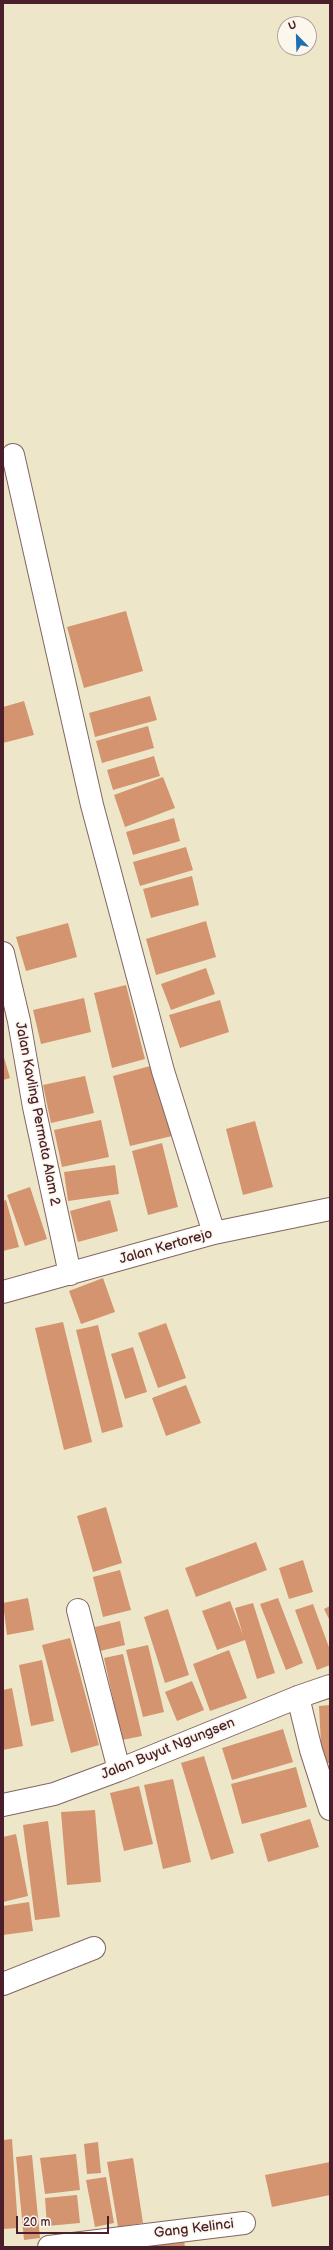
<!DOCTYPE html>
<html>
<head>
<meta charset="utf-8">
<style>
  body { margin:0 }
  #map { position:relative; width:333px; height:2250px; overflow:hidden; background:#eee6c9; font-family:"Balsamiq Sans",sans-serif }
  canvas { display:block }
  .frame { position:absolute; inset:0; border:4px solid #4a1f2b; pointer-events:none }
  .north { position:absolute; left:277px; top:16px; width:40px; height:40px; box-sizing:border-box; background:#fbf7ec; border:1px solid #b4a19f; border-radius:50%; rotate:337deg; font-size:11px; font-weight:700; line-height:16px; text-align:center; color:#4a1f2b }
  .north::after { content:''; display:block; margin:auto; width:14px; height:18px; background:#1f6fb2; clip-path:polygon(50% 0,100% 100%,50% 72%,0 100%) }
  .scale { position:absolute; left:16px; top:2216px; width:93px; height:18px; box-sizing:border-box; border:2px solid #4a1f2b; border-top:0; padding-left:5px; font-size:12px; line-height:14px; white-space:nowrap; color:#4a1f2b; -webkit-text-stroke:3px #fbf7ec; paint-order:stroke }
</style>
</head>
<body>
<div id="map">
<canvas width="333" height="2250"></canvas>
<div class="frame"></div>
<div class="north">U</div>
<div class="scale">20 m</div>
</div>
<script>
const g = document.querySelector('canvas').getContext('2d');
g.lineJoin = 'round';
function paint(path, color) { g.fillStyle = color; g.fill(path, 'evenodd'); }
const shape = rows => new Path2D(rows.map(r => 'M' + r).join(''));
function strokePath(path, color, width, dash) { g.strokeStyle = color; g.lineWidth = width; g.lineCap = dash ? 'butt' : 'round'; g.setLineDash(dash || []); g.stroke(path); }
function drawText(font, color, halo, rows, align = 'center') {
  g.font = font + ' "Balsamiq Sans",sans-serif'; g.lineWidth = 3.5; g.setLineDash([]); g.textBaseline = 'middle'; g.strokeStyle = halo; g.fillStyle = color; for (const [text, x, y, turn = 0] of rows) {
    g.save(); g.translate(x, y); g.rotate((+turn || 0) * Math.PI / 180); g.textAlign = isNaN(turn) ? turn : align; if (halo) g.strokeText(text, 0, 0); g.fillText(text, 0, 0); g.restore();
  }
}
paint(shape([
  [126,611,143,671,84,688,67,627],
  [150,696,157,720,95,737,89,713],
  [24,701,34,735,3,743,3,707],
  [148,726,154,748,102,763,96,741],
  [154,756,160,776,113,790,107,770],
  [163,777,175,808,125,827,114,795],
  [174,818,180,841,133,855,126,832],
  [186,847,193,870,140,886,133,862],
  [192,876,199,905,151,918,143,889],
  [206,921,216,957,156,975,146,939],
  [68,923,77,957,26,971,16,937],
  [206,968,215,994,171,1010,161,984],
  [126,985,145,1059,112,1068,94,993],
  [84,998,91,1032,41,1044,33,1010],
  [220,1000,229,1032,180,1048,169,1015],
  [3,1054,10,1078,3,1080],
  [154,1065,172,1136,130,1146,113,1076],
  [85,1076,94,1113,51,1123,43,1085],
  [101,1120,109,1157,62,1167,54,1130],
  [255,1121,273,1187,243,1195,226,1129],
  [162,1143,178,1207,148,1215,132,1151],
  [115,1165,119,1194,68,1201,64,1172],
  [30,1187,47,1239,25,1246,7,1195],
  [6,1200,19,1247,3,1251,3,1201],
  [110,1200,118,1231,78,1242,70,1211],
  [103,1278,115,1312,81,1324,69,1291],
  [63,1322,92,1442,64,1450,35,1328],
  [166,1323,186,1378,158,1388,138,1333],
  [98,1325,123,1427,102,1433,76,1330],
  [133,1347,147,1392,125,1399,111,1354],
  [186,1385,201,1423,166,1436,152,1398],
  [106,1507,122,1563,93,1572,77,1516],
  [256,1542,267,1570,196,1597,185,1568],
  [303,1560,313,1592,289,1599,279,1568],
  [120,1570,131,1610,103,1617,93,1577],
  [28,1598,34,1630,7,1635,3,1603],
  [278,1598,303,1663,286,1670,260,1604],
  [230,1601,243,1635,235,1608,253,1603,275,1673,257,1679,245,1640,217,1650,202,1611],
  [313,1604,330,1650,330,1665,317,1670,295,1610],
  [330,1606,330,1621,324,1609],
  [168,1609,189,1675,165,1683,144,1617],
  [120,1621,125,1645,100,1651,95,1627],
  [70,1638,99,1745,71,1753,42,1645],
  [148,1645,164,1712,143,1717,126,1650],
  [229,1650,247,1698,210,1711,193,1664],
  [123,1654,142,1736,122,1740,104,1658],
  [42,1660,54,1721,31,1726,19,1665],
  [192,1681,204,1710,177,1721,165,1692],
  [12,1688,23,1746,3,1750,3,1690],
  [330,1705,330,1763,322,1763,319,1706],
  [283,1729,293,1762,232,1780,222,1748],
  [204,1756,234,1853,211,1860,181,1763],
  [296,1767,307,1807,242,1824,231,1784],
  [173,1779,191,1862,163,1869,144,1785],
  [139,1786,153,1844,124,1851,110,1793],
  [95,1810,101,1882,67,1885,61,1812],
  [310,1819,319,1847,268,1862,260,1834],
  [48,1821,60,1917,35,1920,23,1825],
  [16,1834,28,1896,3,1902,3,1837],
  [29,1902,33,1931,3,1935,3,1906],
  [12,2139,18,2228,3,2229,3,2140],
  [98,2142,101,2173,87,2174,84,2144],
  [76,2154,80,2190,45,2194,40,2158],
  [32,2155,40,2238,24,2240,16,2157],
  [133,2158,143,2223,118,2227,107,2162],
  [330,2162,330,2195,272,2207,265,2175],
  [106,2177,114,2223,95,2227,86,2180],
  [77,2195,80,2223,47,2226,45,2198],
  [183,2234,185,2247,152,2247,151,2237]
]), '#d3946f');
const street = shape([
  [13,455,92,805,163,1071,214,1233],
  [3,953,19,1021,34,1107,70,1274],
  [3,1292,214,1233,330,1209],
  [78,1610,119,1770],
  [298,1697,311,1750,330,1809],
  [3,1805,54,1794,119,1770,298,1697,330,1686],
  [3,1984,94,1948],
  [49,2247,244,2223]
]);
strokePath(street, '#836562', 24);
strokePath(street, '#fff', 22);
drawText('14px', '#4a1f2b', '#fbf7ec', [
  ["Jalan Kavling Permata Alam 2",37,1114,79],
  ["Jalan Kertorejo",166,1247,-16],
  ["Jalan Buyut Ngungsen",168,1749,-22],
  ["Gang Kelinci",194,2229,-7]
]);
</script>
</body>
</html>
